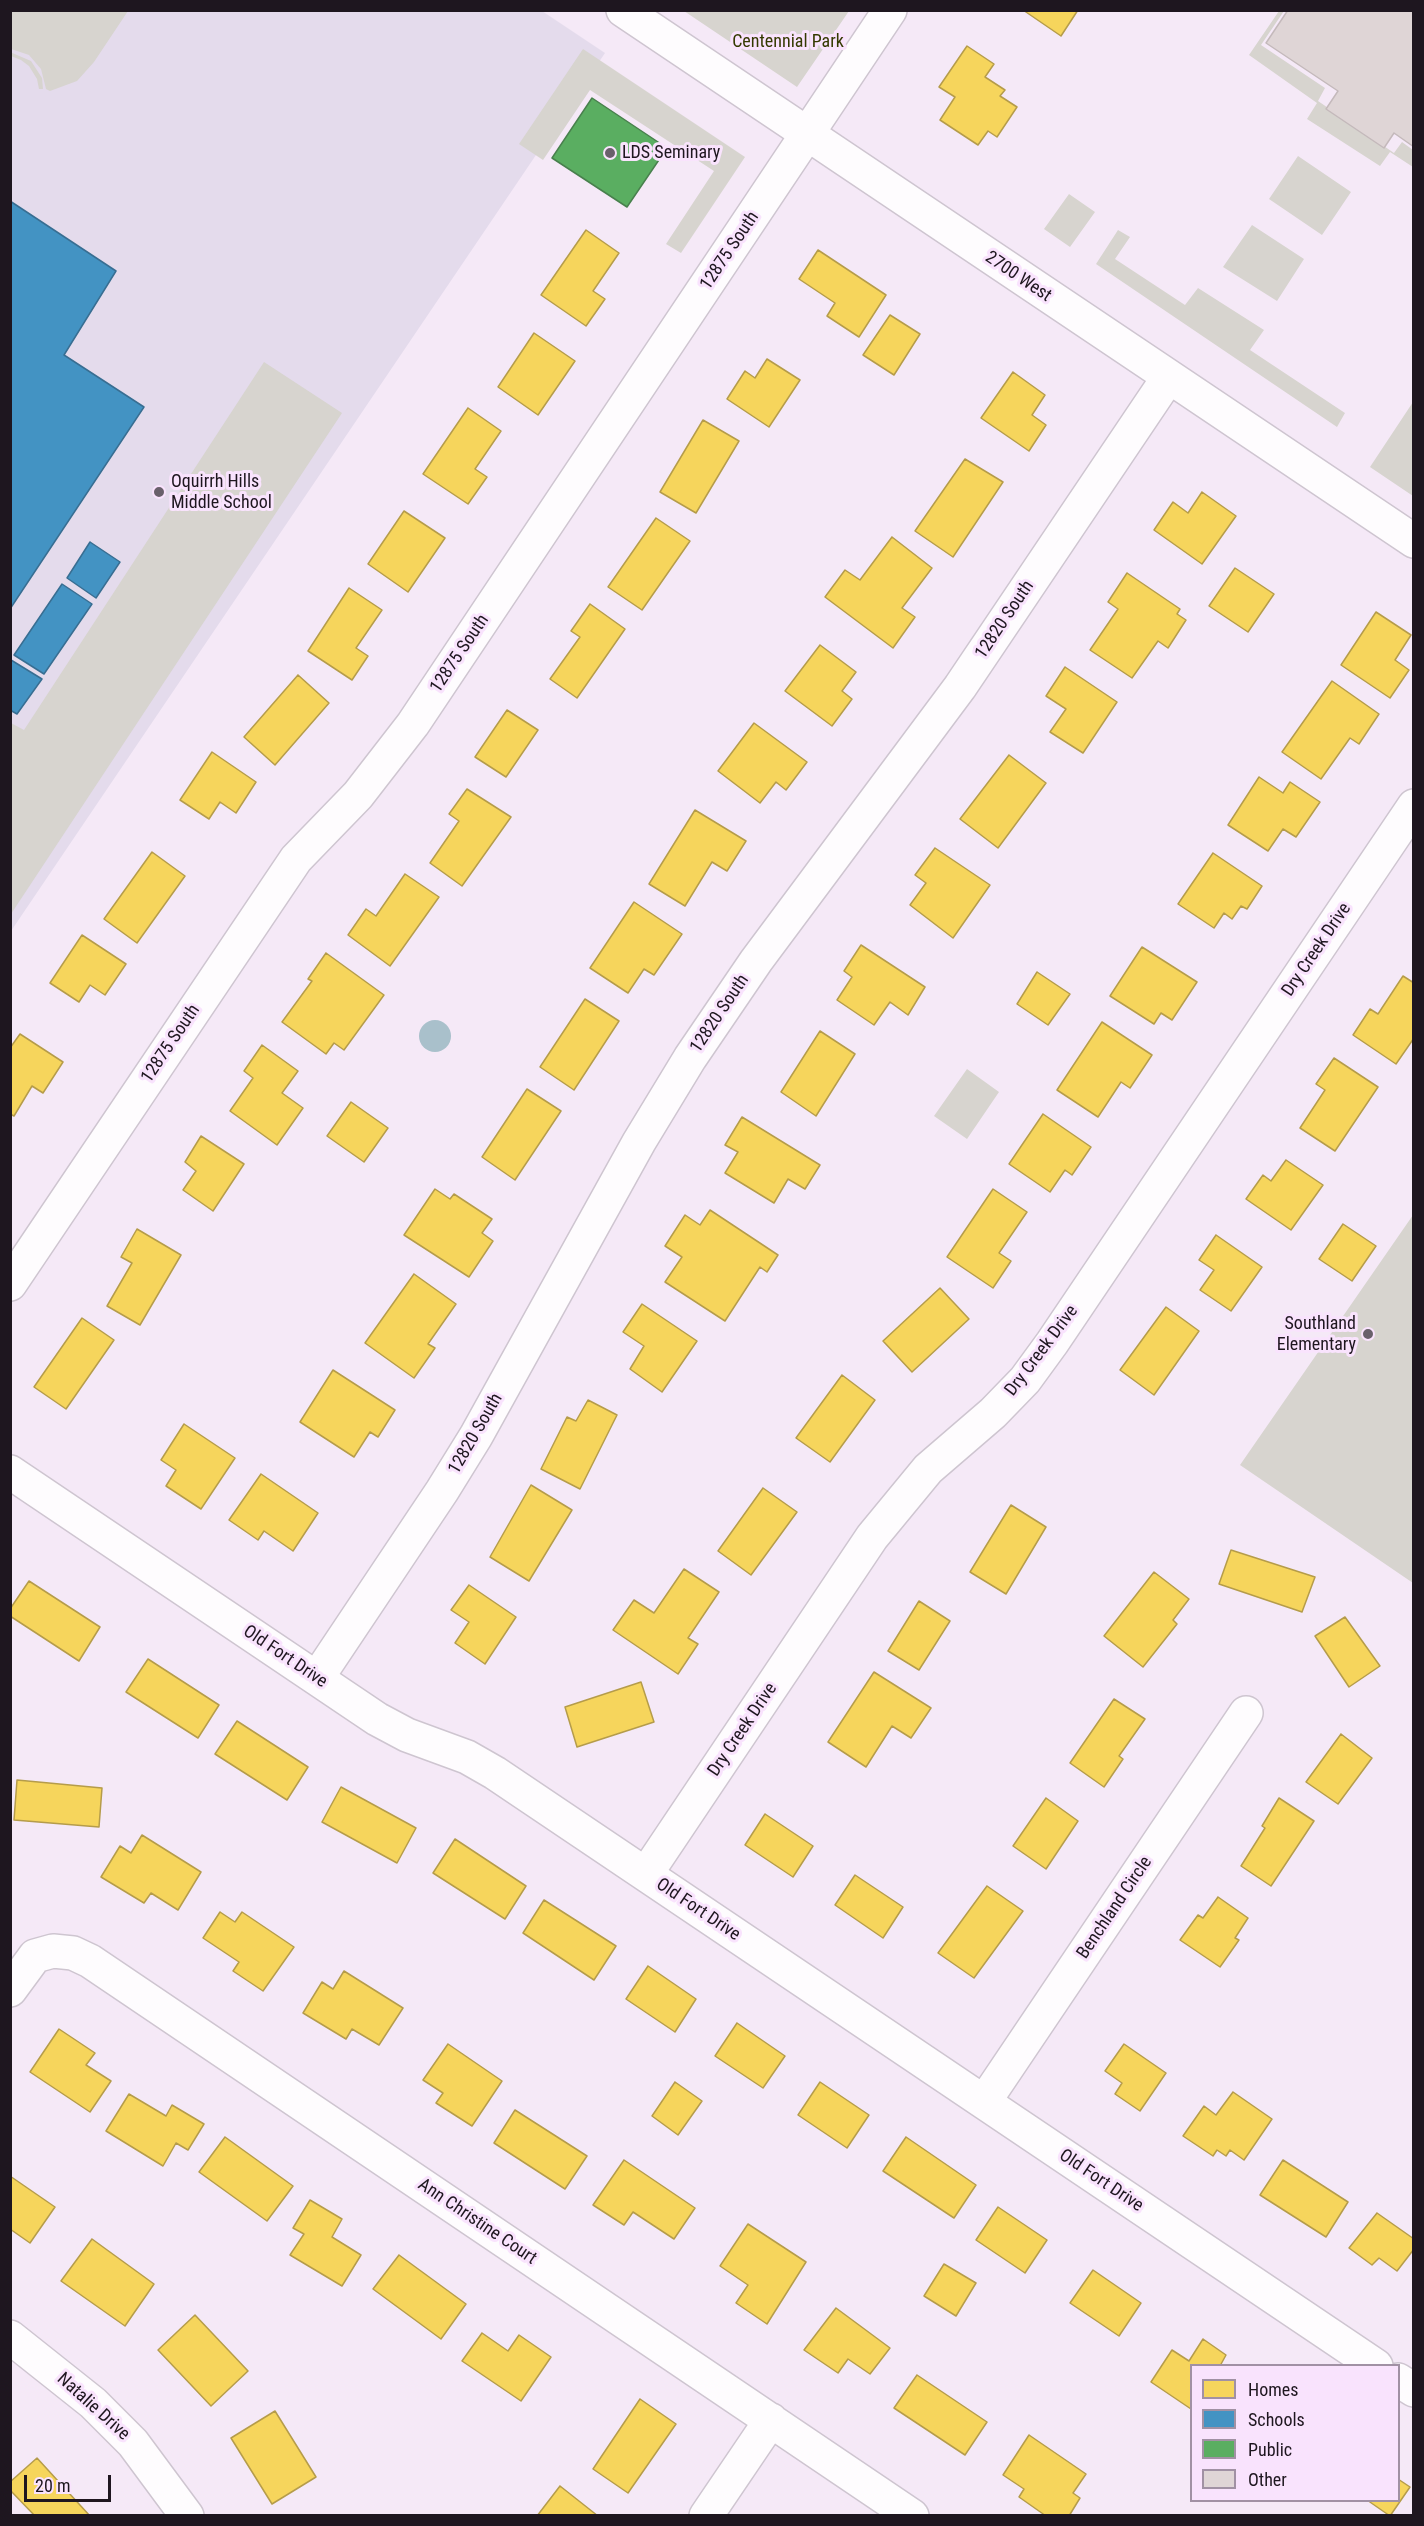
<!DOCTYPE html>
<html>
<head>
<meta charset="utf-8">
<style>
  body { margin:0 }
  #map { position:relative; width:1424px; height:2526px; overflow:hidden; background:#f5e9f7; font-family:"Roboto Condensed",sans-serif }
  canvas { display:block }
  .frame { position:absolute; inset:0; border:12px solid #1e161f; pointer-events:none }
  .legend { position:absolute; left:1190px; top:2364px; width:210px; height:138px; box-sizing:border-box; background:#f9e3fd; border:2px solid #a191a4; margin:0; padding:8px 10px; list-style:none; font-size:18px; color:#1e161f }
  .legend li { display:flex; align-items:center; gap:12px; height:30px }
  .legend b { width:30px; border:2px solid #a191a4 }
  .scale { position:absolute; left:24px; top:2475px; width:87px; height:27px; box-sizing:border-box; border:3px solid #1e161f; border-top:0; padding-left:8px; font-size:18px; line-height:21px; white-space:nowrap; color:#1e161f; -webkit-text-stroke:4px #f9e3fd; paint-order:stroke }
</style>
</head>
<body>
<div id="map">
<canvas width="1424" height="2526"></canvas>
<div class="frame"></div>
<ul class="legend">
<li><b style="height:16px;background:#f6d55c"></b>Homes</li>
<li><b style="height:16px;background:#4393c3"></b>Schools</li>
<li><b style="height:16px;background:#5aae61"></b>Public</li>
<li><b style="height:16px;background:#dfd5d6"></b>Other</li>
</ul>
<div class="scale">20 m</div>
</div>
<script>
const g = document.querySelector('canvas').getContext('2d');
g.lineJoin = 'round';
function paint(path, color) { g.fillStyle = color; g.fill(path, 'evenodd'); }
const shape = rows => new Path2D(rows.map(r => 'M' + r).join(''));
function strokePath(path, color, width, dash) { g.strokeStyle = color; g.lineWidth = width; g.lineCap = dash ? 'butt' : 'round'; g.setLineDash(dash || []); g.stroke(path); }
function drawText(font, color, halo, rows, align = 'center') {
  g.font = font + ' "Roboto Condensed",sans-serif'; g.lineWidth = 6; g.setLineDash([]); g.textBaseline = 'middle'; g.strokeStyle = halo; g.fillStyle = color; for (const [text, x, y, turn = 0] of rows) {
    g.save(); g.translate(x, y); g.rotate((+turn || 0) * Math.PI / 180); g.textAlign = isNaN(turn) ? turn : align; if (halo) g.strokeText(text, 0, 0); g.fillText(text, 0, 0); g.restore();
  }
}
paint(shape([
  [11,11,542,11,605,53,11,931]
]), '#e4dbec');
paint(shape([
  [11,10,128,10,128,11,94,62,77,81,50,91,46,89,41,69,29,55,11,49],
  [684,11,849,10,849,11,797,87],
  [1279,11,1284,11,1261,45,1325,88,1318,101,1394,153,1402,142,1413,150,1413,167,1390,152,1380,166,1307,119,1317,103,1249,55],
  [583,49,745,157,681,253,666,244,714,171,590,90,543,160,519,144],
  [10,52,31,61,42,78,43,89,39,89,37,79,29,66,21,60,11,56],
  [1298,156,1351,192,1322,235,1269,199],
  [1069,194,1095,212,1070,247,1044,229],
  [1252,225,1304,259,1277,301,1223,267],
  [1118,230,1130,237,1115,259,1185,305,1198,288,1264,330,1250,350,1345,413,1337,427,1096,264],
  [264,362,342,413,11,914,11,723,24,730],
  [1413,402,1413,496,1370,467],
  [967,1069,999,1092,967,1139,934,1116],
  [1413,1215,1413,1583,1240,1465]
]), '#d7d4cf');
paint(shape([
  '419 1036a16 16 0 1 1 32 0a16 16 0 1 1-32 0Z'
]), '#a9c0cb');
const homes = shape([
  [1023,10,1078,10,1061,36,1023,10],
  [967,46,994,64,985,77,1005,90,1000,96,1017,107,997,137,988,131,978,145,940,120,955,97,939,87,967,46],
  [586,230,619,253,593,291,605,299,586,326,541,295,586,230],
  [818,250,886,295,859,337,827,316,835,303,799,279,818,250],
  [890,315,920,334,894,375,863,355,890,315],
  [534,333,575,361,538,415,498,387,534,333],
  [767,359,800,380,769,427,727,399,745,371,755,378,767,359],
  [1013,372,1045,395,1032,415,1046,425,1029,451,981,418,1013,372],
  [468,408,501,431,475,469,487,477,468,504,423,474,468,408],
  [703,420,739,441,696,513,660,492,703,420],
  [965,459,1003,482,953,557,915,531,965,459],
  [1202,492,1236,516,1202,564,1154,530,1173,502,1188,513,1202,492],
  [404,511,445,538,408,592,368,564,404,511],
  [656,518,690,541,642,610,608,587,656,518],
  [892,537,932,568,902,608,915,617,893,648,825,597,845,570,860,580,892,537],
  [1235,568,1274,594,1248,632,1209,606,1235,568],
  [1127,573,1180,609,1177,614,1186,620,1168,648,1158,641,1132,678,1090,650,1118,609,1108,602,1127,573],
  [349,588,382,610,356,648,368,656,352,680,308,651,349,588],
  [590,604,625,629,577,698,550,679,580,637,571,631,590,604],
  [1376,612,1411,635,1395,660,1409,670,1390,698,1341,665,1376,612],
  [820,645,856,672,842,691,852,699,832,726,785,691,820,645],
  [1065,667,1117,702,1083,753,1050,732,1066,709,1046,696,1065,667],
  [298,675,329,703,275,765,244,737,298,675],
  [1332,681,1379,714,1359,744,1350,738,1321,779,1282,752,1332,681],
  [507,710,538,730,506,777,475,757,507,710],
  [754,723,807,762,786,790,776,782,760,803,718,771,754,723],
  [212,752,256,782,236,813,220,802,209,819,180,800,212,752],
  [1009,755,1046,783,998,848,960,819,1009,755],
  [1259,777,1283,793,1290,782,1320,802,1296,837,1283,829,1268,851,1228,825,1259,777],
  [467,789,511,817,462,886,430,863,459,821,449,814,467,789],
  [695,810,746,841,727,871,712,862,685,906,649,884,695,810],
  [935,848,990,885,953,938,910,905,926,883,915,875,935,848],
  [152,852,185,876,137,943,104,919,152,852],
  [1213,853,1262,886,1247,909,1241,906,1232,919,1224,913,1214,928,1178,904,1213,853],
  [405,874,439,897,390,966,348,935,366,909,376,916,405,874],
  [634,902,682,934,654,975,644,969,628,993,590,968,634,902],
  [82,935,126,964,105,995,90,985,79,1002,50,983,82,935],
  [861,945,925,987,908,1015,890,1002,874,1025,837,1000,852,977,844,971,861,945],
  [1142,947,1197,982,1172,1020,1161,1013,1154,1024,1110,996,1142,947],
  [326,953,384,995,344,1050,334,1043,326,1054,282,1022,312,981,308,979,326,953],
  [1037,972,1070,994,1048,1025,1017,1004,1037,972],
  [1403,976,1414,983,1414,1038,1396,1064,1353,1035,1370,1009,1378,1014,1403,976],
  [585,999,619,1021,574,1090,540,1067,585,999],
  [1102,1022,1152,1055,1130,1088,1121,1082,1098,1117,1057,1090,1102,1022],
  [820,1031,855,1054,816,1116,781,1092,820,1031],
  [20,1034,63,1062,43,1093,32,1086,14,1116,10,1114,10,1048,20,1034],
  [262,1045,298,1071,282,1093,303,1108,277,1145,230,1111,253,1078,244,1071,262,1045],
  [1334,1058,1378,1087,1335,1151,1300,1128,1325,1090,1316,1084,1334,1058],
  [527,1089,561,1111,515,1180,482,1157,527,1089],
  [351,1102,388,1128,364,1162,327,1136,351,1102],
  [1043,1114,1091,1147,1072,1175,1065,1170,1050,1192,1009,1164,1043,1114],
  [742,1117,820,1165,805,1189,788,1179,774,1203,725,1173,738,1152,725,1145,742,1117],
  [201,1136,244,1164,213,1211,183,1190,196,1171,185,1162,201,1136],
  [1286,1160,1323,1185,1291,1230,1246,1199,1263,1175,1271,1181,1286,1160],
  [435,1189,450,1199,454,1194,492,1219,482,1233,493,1241,469,1277,404,1235,435,1189],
  [993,1189,1027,1212,999,1253,1011,1261,993,1288,947,1257,993,1189],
  [710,1210,778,1255,767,1272,760,1267,725,1321,665,1282,682,1257,665,1246,685,1215,700,1225,710,1210],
  [1343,1224,1376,1246,1352,1281,1319,1259,1343,1224],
  [137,1229,181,1255,140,1325,107,1306,132,1263,121,1257,137,1229],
  [1216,1235,1262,1267,1231,1311,1200,1290,1214,1270,1199,1260,1216,1235],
  [414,1274,456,1304,428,1344,435,1348,414,1378,365,1343,414,1274],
  [940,1288,969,1319,912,1372,883,1341,940,1288],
  [642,1304,697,1341,662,1392,630,1369,644,1346,623,1332,642,1304],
  [1166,1307,1199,1331,1154,1395,1120,1370,1166,1307],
  [82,1318,114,1340,66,1409,34,1387,82,1318],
  [333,1370,395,1410,378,1437,370,1432,354,1457,300,1422,333,1370],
  [842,1375,875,1400,830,1462,796,1438,842,1375],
  [588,1400,617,1415,580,1489,541,1469,567,1417,576,1421,588,1400],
  [184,1424,235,1458,201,1509,166,1486,176,1470,161,1460,184,1424],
  [261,1474,318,1513,293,1551,264,1531,258,1540,229,1520,261,1474],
  [531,1485,572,1510,529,1581,490,1557,531,1485],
  [763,1488,797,1512,751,1575,718,1551,763,1488],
  [1011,1505,1046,1527,1006,1594,970,1572,1011,1505],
  [1231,1550,1315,1577,1302,1612,1219,1584,1231,1550],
  [684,1569,719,1592,688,1638,698,1644,678,1674,613,1630,634,1600,654,1613,684,1569],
  [1154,1572,1189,1599,1173,1620,1177,1624,1143,1667,1104,1636,1154,1572],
  [29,1581,100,1627,79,1661,10,1616,10,1609,29,1581],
  [469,1585,516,1617,485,1664,455,1643,469,1622,451,1610,469,1585],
  [919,1601,950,1621,919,1670,888,1651,919,1601],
  [1345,1617,1380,1666,1349,1687,1315,1636,1345,1617],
  [148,1659,219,1705,198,1738,126,1692,148,1659],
  [874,1672,931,1708,911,1738,892,1726,866,1767,828,1742,874,1672],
  [641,1682,654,1722,577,1747,565,1707,641,1682],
  [1114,1699,1145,1719,1119,1756,1123,1759,1104,1787,1070,1763,1114,1699],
  [237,1721,308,1767,287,1800,215,1754,237,1721],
  [1341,1734,1372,1758,1338,1804,1306,1782,1341,1734],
  [17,1780,102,1788,99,1827,14,1820,17,1780],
  [341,1787,416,1828,397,1863,322,1822,341,1787],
  [1046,1798,1078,1821,1046,1869,1013,1846,1046,1798],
  [1279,1798,1314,1821,1271,1886,1241,1866,1265,1828,1262,1826,1279,1798],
  [765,1814,813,1846,793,1877,745,1845,765,1814],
  [142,1835,201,1872,178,1910,151,1893,144,1903,101,1877,120,1846,131,1853,142,1835],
  [455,1839,526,1886,505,1919,433,1873,455,1839],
  [855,1875,903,1907,883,1938,835,1905,855,1875],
  [987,1886,1023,1911,974,1978,938,1953,987,1886],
  [1218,1897,1248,1918,1235,1938,1239,1940,1220,1967,1180,1940,1198,1915,1203,1918,1218,1897],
  [544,1900,616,1946,594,1980,523,1933,544,1900],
  [220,1912,235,1922,242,1912,294,1947,263,1991,233,1971,239,1962,203,1938,220,1912],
  [648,1966,696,1999,675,2032,626,1999,648,1966],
  [344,1971,403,2008,379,2045,352,2029,346,2039,303,2013,322,1982,333,1989,344,1971],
  [737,2023,785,2056,763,2088,715,2056,737,2023],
  [59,2029,95,2053,86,2065,111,2081,90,2112,30,2072,59,2029],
  [448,2044,502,2081,472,2126,436,2103,443,2093,423,2080,448,2044],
  [1124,2044,1166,2073,1140,2111,1115,2094,1122,2083,1105,2071,1124,2044],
  [675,2082,702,2101,678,2135,652,2116,675,2082],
  [820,2082,869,2115,847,2148,798,2115,820,2082],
  [1233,2092,1272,2119,1244,2160,1230,2150,1226,2156,1217,2150,1213,2156,1183,2136,1204,2106,1216,2115,1233,2092],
  [129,2094,166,2116,172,2105,204,2124,188,2150,176,2143,163,2166,106,2131,129,2094],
  [515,2110,587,2156,565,2189,494,2143,515,2110],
  [225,2137,293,2186,267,2221,199,2172,225,2137],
  [906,2137,976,2185,954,2218,883,2171,906,2137],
  [624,2160,695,2208,674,2239,633,2212,624,2225,593,2205,624,2160],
  [1283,2160,1348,2202,1326,2237,1260,2195,1283,2160],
  [10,2176,55,2207,30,2243,10,2229,10,2176],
  [310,2200,342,2219,332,2237,361,2255,342,2286,290,2255,304,2234,293,2228,310,2200],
  [998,2207,1047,2240,1025,2273,976,2240,998,2207],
  [1377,2213,1414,2239,1414,2249,1397,2271,1379,2258,1372,2265,1349,2248,1377,2213],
  [748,2224,806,2262,767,2324,736,2303,748,2285,720,2266,748,2224],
  [92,2239,154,2284,125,2326,61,2281,92,2239],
  [399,2255,466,2304,441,2339,373,2289,399,2255],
  [944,2264,976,2283,956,2316,924,2296,944,2264],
  [1093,2270,1141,2303,1119,2336,1070,2303,1093,2270],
  [836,2308,890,2348,870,2374,848,2359,838,2373,804,2350,836,2308],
  [195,2315,248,2371,211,2406,158,2350,195,2315],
  [482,2333,508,2351,519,2335,551,2357,521,2401,462,2361,482,2333],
  [1203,2339,1226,2355,1220,2366,1192,2366,1191,2409,1151,2382,1172,2350,1189,2361,1203,2339],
  [917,2375,987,2422,965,2455,894,2408,917,2375],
  [640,2399,676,2424,628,2493,593,2469,640,2399],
  [275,2411,316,2477,272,2504,231,2438,275,2411],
  [1029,2435,1086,2474,1073,2493,1080,2498,1069,2516,1046,2516,1019,2497,1024,2489,1003,2475,1029,2435],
  [37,2458,90,2516,35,2516,10,2490,10,2482,37,2458],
  [1398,2479,1410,2487,1390,2516,1367,2500,1398,2500,1398,2479],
  [560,2486,598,2516,537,2516,560,2486]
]);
paint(homes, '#f6d55c');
strokePath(homes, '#b59c4a', 1.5);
const schools = shape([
  [10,201,116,271,64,355,144,407,10,609,10,201],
  [90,542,120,562,96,598,67,578,90,542],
  [62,584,92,604,44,674,14,655,62,584],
  [11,660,42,679,17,714,10,710,11,660]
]);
paint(schools, '#4393c3');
strokePath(schools, '#386e92', 1.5);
const public = shape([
  [592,98,667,148,627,207,552,158,592,98]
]);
paint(public, '#5aae61');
strokePath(public, '#48804d', 1.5);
const building = shape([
  [1288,10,1414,10,1414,147,1394,133,1384,148,1326,109,1338,91,1266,43,1288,10]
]);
paint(building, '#dfd5d6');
strokePath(building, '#c4b9bb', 1.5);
const minor = shape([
  [10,1284,296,859,358,795,413,724,890,10],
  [10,1472,377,1719,407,1735,467,1757,495,1773,1376,2366],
  [317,1678,442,1491,476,1436,639,1142,690,1058,756,961,960,687,1168,378],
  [646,1874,872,1537,928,1469,993,1413,1025,1380,1052,1343,1414,806],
  [10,1990,35,1956,53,1951,73,1953,90,1961,912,2516],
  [984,2102,1246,1713],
  [10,2337,93,2403,133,2443,187,2516],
  [1398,2380,1414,2390],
  [706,2516,771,2420]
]);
const major = shape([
  [623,10,1414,541]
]);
strokePath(minor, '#cec5d0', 36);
strokePath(major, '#cec5d0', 36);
strokePath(minor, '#fefcfe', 33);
strokePath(major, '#fefcfe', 33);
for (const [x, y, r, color] of [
  [610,153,6,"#69606b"],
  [159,492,6,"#69606b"],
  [1368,1334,6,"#69606b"]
]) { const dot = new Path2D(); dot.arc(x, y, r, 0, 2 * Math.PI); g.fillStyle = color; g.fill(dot); strokePath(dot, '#f9e3fd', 2); }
drawText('18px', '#343901', '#f9e3fd', [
  ["Centennial Park",788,42]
]);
drawText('18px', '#1e161f', '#f9e3fd', [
  ["LDS Seminary",622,153],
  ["Oquirrh Hills",171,482],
  ["Middle School",171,503],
  ["Southland",1356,1324,"right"],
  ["Elementary",1356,1345,"right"]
], 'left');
drawText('18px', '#1e161f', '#f9e3fd', [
  ["12875 South",730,251,-56],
  ["2700 West",1018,277,34],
  ["12820 South",1005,620,-56],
  ["12875 South",460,654,-56],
  ["Dry Creek Drive",1317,950,-56],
  ["12820 South",720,1014,-56],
  ["12875 South",171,1044,-56],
  ["Dry Creek Drive",1042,1351,-53],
  ["12820 South",476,1434,-60],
  ["Old Fort Drive",285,1657,34],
  ["Dry Creek Drive",743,1730,-56],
  ["Benchland Circle",1115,1908,-56],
  ["Old Fort Drive",698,1910,34],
  ["Old Fort Drive",1101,2181,34],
  ["Ann Christine Court",477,2222,34],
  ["Natalie Drive",93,2407,42]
]);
</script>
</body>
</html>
